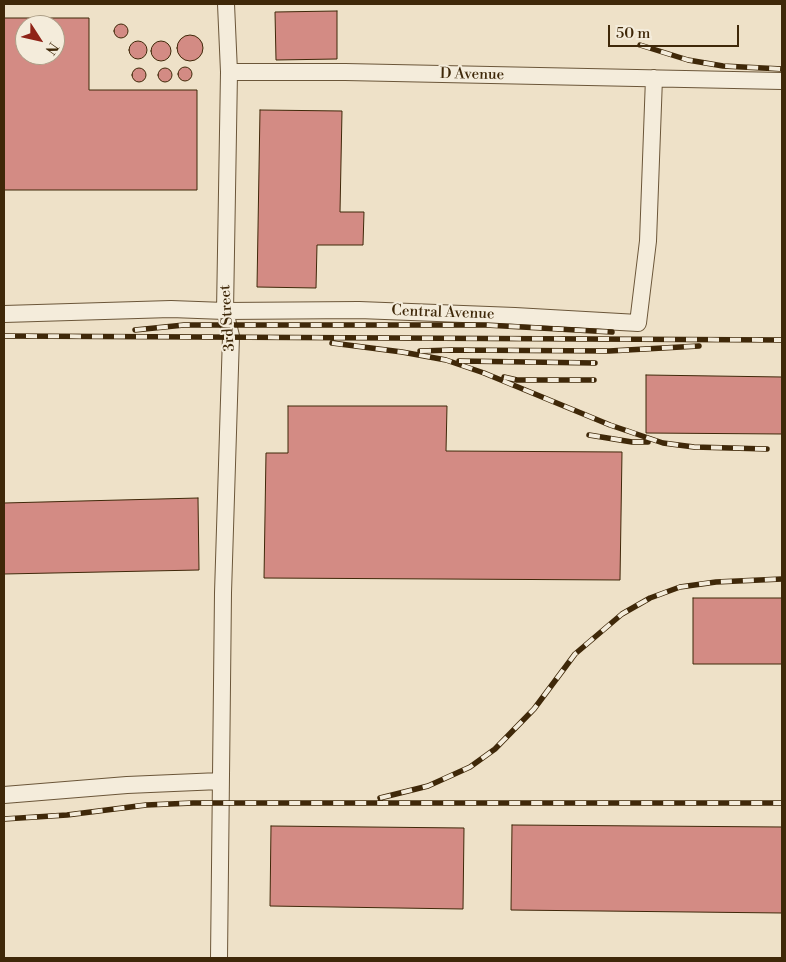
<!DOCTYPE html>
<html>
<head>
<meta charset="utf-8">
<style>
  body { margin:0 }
  #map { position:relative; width:786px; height:962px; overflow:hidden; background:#eee1c8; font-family:"Libre Bodoni",serif }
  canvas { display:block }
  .frame { position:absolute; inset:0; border:5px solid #3f2809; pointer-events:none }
  .north { position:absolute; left:15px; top:15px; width:50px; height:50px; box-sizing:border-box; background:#f4ecdb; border:1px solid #ac9e87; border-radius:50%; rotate:125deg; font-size:14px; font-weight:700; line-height:20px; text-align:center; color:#3f2809 }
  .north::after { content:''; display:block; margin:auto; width:18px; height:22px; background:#8f2418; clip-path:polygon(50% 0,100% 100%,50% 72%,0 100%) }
  .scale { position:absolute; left:608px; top:25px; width:131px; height:22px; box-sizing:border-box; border:2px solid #3f2809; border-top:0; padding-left:6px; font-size:15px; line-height:18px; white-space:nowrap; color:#3f2809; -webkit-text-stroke:4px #f4ecdb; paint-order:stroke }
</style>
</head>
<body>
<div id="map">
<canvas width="786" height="962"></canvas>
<div class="frame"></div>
<div class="north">N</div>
<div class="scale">50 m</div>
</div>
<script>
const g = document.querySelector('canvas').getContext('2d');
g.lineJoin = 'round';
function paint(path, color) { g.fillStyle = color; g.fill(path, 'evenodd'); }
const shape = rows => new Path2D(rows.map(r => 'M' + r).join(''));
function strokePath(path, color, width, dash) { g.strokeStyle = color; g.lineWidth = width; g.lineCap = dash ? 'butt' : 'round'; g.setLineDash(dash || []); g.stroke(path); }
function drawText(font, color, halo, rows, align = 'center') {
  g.font = font + ' "Libre Bodoni",serif'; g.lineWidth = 4; g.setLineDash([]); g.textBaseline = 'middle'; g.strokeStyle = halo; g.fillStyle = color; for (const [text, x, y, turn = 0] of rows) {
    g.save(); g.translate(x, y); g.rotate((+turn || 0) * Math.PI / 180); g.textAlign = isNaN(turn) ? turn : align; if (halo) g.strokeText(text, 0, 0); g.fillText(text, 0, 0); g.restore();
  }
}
const building = shape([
  [337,11,337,59,276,60,275,12,337,11],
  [4,18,89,18,89,90,197,90,197,190,4,190,4,204,4,18],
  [25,25,55,25,55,55,25,55,25,25],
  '114 31a7 7 0 1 1 14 0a7 7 0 1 1-14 0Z',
  '177 48a13 13 0 1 1 26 0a13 13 0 1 1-26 0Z',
  '151 51a10 10 0 1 1 20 0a10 10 0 1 1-20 0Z',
  '129 50a9 9 0 1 1 18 0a9 9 0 1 1-18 0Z',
  '178 74a7 7 0 1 1 14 0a7 7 0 1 1-14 0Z',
  '158 75a7 7 0 1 1 14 0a7 7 0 1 1-14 0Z',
  '132 75a7 7 0 1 1 14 0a7 7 0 1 1-14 0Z',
  [260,110,342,111,340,212,364,212,363,245,317,245,316,288,257,287,260,110],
  [646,375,782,377,782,434,646,433,646,375],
  [288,406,447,406,446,451,622,452,620,580,264,578,266,453,288,453,288,406],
  [198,498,199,570,4,574,4,503,198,498],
  [693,598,782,598,782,664,693,664,693,598],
  [512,825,782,827,782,913,511,910,512,825],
  [271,826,464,828,463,909,270,906,271,826]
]);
paint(building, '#d38b84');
strokePath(building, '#3f2809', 1);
const minor = shape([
  [229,72,345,72,782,81],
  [4,314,171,309,225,311,359,310,515,316,638,323,648,241,654,78],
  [4,795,127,785,220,781],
  [219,958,223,593,231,336,225,311,229,72,226,4]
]);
strokePath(minor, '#6b5639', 18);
strokePath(minor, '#f4ecdb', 16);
const rail = shape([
  [640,45,688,60,723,66,782,69],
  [135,330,184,325,486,325,612,332],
  [4,336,782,340],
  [332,343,402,352,446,360,484,373,610,425,663,443,694,447,767,449],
  [420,351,451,350,609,351,699,346],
  [459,361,595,363],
  [504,377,517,380,594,380],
  [589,435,632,442,648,442],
  [380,798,428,786,470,767,495,749,534,709,575,654,622,614,650,598,680,587,716,582,782,579],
  [4,819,67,815,146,805,193,803,782,803]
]);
strokePath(rail, '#3f2809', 5.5);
strokePath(rail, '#f4ecdb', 4, [11]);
drawText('15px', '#3f2809', '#f4ecdb', [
  ["D Avenue",472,75,1],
  ["Central Avenue",443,313,2],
  ["3rd Street",228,318,-94]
]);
</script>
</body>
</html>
